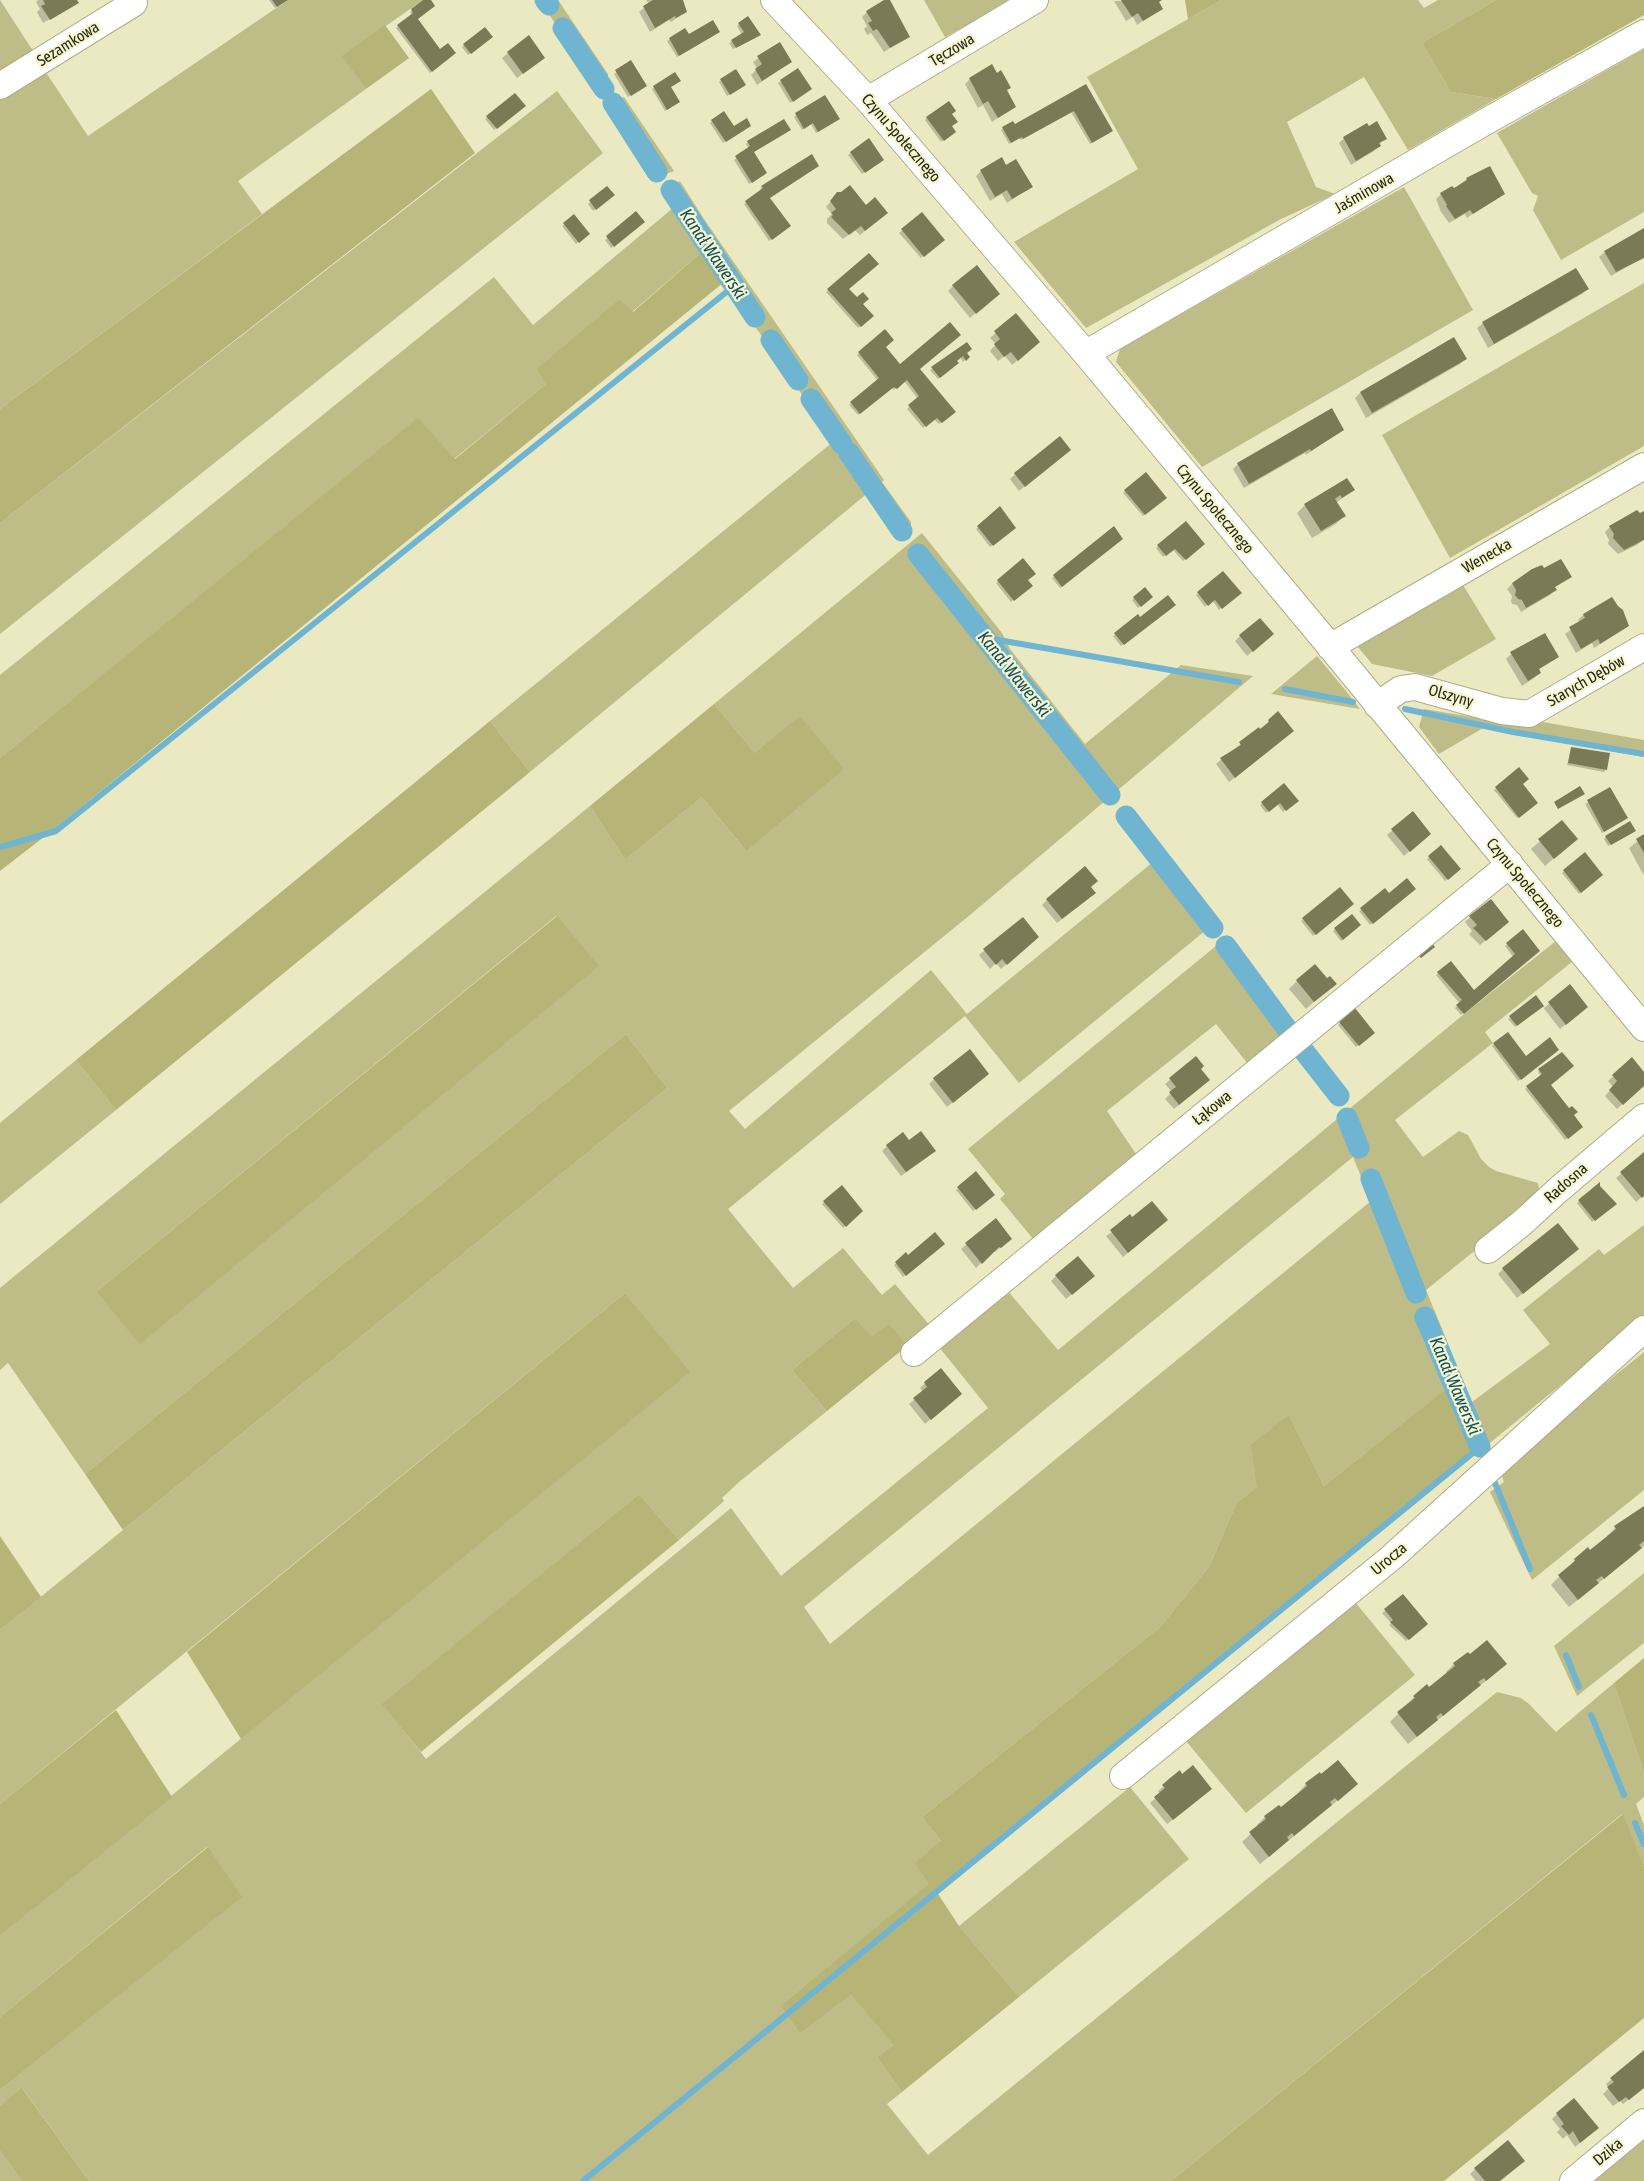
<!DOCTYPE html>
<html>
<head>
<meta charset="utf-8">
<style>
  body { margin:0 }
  canvas { display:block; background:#eae9c2 }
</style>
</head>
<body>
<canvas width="1644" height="2181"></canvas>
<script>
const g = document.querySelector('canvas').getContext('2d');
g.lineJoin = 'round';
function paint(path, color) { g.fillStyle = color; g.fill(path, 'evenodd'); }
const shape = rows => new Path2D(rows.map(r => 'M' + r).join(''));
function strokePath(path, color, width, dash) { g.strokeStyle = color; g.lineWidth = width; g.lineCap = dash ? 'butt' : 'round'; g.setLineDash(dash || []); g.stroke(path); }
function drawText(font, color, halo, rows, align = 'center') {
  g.font = font + ' "Asap Condensed",sans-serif'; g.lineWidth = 4.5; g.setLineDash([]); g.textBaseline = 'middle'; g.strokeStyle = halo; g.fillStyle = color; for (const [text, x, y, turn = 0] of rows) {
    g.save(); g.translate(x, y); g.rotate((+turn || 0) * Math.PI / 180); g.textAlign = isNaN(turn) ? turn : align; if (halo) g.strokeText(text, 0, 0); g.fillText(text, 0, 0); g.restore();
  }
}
paint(shape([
  [0,0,35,54,0,77],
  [288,0,423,0,343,56,366,89,238,181,262,214,0,409,0,95,43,68,88,136],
  [540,0,558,0,608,74,608,84,599,92],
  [924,0,1012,0,945,37],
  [1221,0,1418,0,1424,8,1438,0,1496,0,1422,43,1451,92,1496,99,1408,150,1364,77,1287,122,1316,187,1335,194,1279,220,1086,328,1014,242,1138,169,1087,77],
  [1644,49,1644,212,1561,260,1533,210,1538,196,1532,193,1497,133],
  [557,91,603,153,0,634,0,523],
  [624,97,674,171,658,177,609,105],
  [680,181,704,219,884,480,882,482,911,522,911,528,899,533,869,492,530,772,490,721,834,441,703,251,632,312,620,299,546,384,454,459,418,419,0,758,0,675,494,277,533,325,673,208,662,193],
  [1404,187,1473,310,1202,467,1116,362,1120,349],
  [1644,283,1644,446,1450,558,1382,435],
  [922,533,1002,633,1010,649,1085,744,1181,665,1253,676,970,915,729,1111,745,1129,931,970,967,1014,1153,862,1118,819,1130,809,1216,922,1019,1083,965,1016,728,1209,793,1288,843,1248,882,1295,895,1284,931,1327,907,1346,872,1338,855,1318,792,1370,827,1411,739,1482,722,1498,724,1501,679,1540,639,1494,383,1704,426,1759,731,1508,781,1576,988,1408,939,1347,1007,1290,1058,1350,1464,1014,1556,941,1573,961,1485,1032,1493,1043,1395,1120,1423,1157,1459,1131,1468,1135,1481,1159,1489,1167,1496,1171,1538,1183,1540,1198,1426,1290,1472,1402,1550,1344,1523,1310,1599,1249,1604,1255,1644,1225,1644,1317,1475,1455,1447,1388,1324,1486,1289,1415,1257,1487,1237,1502,1209,1567,1160,1627,922,1817,941,1841,930,1884,780,2006,800,2034,851,1993,893,2045,877,2057,902,2092,887,2104,928,2155,1497,1692,1521,1698,1529,1704,1556,1732,1614,1683,1644,1773,1644,1797,1636,1804,1644,1825,1644,1867,1622,1814,1171,2181,89,2181,23,2089,0,2106,0,2090,241,1897,207,1847,0,2017,0,1936,689,1372,625,1293,0,1804,0,1630,667,1088,626,1034,85,1474,8,1363,0,1370,0,1288,590,806,625,860,702,797,745,850,755,753,714,704],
  [556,916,598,966,140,1343,96,1292],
  [1353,1157,1371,1201,830,1644,804,1607],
  [1463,585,1496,639,1432,676,1372,664,1358,647],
  [1317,656,1346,691,1360,709,1271,694],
  [1424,709,1527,726,1543,722,1644,740,1644,757,1483,728,1439,754,1419,727],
  [1227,937,1296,1030,1248,1064,1216,1024,1107,1111,1138,1157,1035,1241,1000,1199,1005,1194,968,1149],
  [76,1060,116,1110,0,1204,0,1123],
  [1644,1352,1644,1490,1532,1580,1490,1492,1504,1482,1499,1469],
  [1644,1573,1644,1643,1577,1696,1554,1646],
  [1355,1602,1415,1675,1246,1813,1186,1741],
  [1130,1787,1189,1859,1019,1997,959,1926],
  [1644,2140,1644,2181,1594,2181],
  [0,2151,22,2181,0,2181]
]), '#bebc87');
paint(shape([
  [1185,0,1221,0,1188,19],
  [1496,0,1644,0,1644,15,1496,99,1451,92,1422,43],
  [385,25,409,58,366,89,342,56],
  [431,89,475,153,0,523,0,409],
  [703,251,724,282,58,826,0,871,0,758,418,418,455,459,546,384,537,369,620,299,633,312],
  [714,704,755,753,800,716,844,769,746,851,702,797,625,860,590,806],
  [490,721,530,772,116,1110,76,1060],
  [557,916,599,966,140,1344,96,1292],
  [626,1034,667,1088,123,1530,85,1474],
  [625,1293,690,1372,241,1739,187,1652],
  [855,1318,872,1337,889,1324,907,1346,827,1411,792,1370],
  [1448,1387,1475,1455,938,1894,959,1926,1019,1997,902,2092,877,2057,893,2045,851,1994,800,2034,780,2006,929,1884,915,1863,941,1841,922,1817,1160,1627,1209,1567,1237,1502,1257,1487,1251,1445,1289,1415,1324,1486],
  [639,1494,679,1540,421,1752,382,1704],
  [0,1536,41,1597,0,1630],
  [1644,1658,1644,1773,1614,1683],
  [116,1710,172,1797,0,1936,0,1804],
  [1623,1814,1644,1867,1644,2018,1444,2181,1171,2181],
  [208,1847,242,1897,0,2090,0,2017],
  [22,2088,89,2181,22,2181,0,2151,0,2106]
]), '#b6b477');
paint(shape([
  [38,0,75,0,77,3,43,23,37,12,40,9,36,2],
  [269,0,287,0,275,8],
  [425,0,429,0,416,19,440,51,454,53,430,73,396,28,412,15,410,12,412,10],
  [646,0,681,0,686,12,671,22,669,20,650,32,639,12,649,4],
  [889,0,908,36,884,52,871,33,867,35,864,29,867,26,862,17,867,12],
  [1161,0,1158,3,1161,8,1137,25,1133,17,1126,21,1114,1],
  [739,24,757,37,733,49,729,43,742,35,737,26],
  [685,30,688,36,716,34,677,57,667,41],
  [489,39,468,55,462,47,464,45],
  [779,44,790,62,757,85,751,75,757,69,753,62],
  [508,53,538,62,517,78,502,58],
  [631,62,643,88,628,97,614,74],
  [798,70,808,91,790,103,778,83],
  [675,74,670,87,676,104,665,111,652,89],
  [970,79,1005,91,1014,107,992,122,983,105,978,108,965,84],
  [721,80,742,87,727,96,719,82],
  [1085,86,1109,133,1090,144,1071,112,1021,140,1019,138,1009,144,1001,130,1003,128,1015,126],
  [515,95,524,106,494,130,485,119],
  [796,115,836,121,816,133,811,124,802,130,794,117],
  [927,118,950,127,952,134,941,142,925,120],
  [712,121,733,128,747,128,723,143,710,123],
  [783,121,752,153,763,175,749,184,734,160,749,149,746,144,748,142],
  [1344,138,1385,138,1374,151,1351,165,1339,143],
  [868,140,880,161,862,174,848,155],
  [811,156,769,198,787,228,769,241,744,204,762,191,760,189,762,187],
  [1006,167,1031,187,1007,203,1002,194,990,201,976,176,981,171],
  [1467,179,1503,193,1467,218,1465,214,1449,223,1441,212,1436,199,1441,194,1453,190],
  [607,188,610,197,593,211,588,204],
  [838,193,866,207,881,218,860,235,855,230,843,239,827,223,827,219,832,214,826,207],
  [636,214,643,222,611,248,605,240],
  [921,214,943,240,921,258,899,233],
  [574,216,588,234,576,244,562,226],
  [1644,230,1644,257,1611,276,1599,257,1605,252],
  [869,255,848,289,871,316,858,328,826,292],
  [1576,270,1587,289,1582,294,1488,348,1477,328,1483,323],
  [953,286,993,298,970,318,948,291],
  [1016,315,1033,347,1012,365,1005,356,998,361,990,351,996,344,990,338],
  [884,332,884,347,900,366,918,369,952,414,939,424,934,419,923,428,907,409,918,399,904,381,894,390,892,388,858,415,849,405,878,381,857,355],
  [1454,340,1465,359,1460,364,1366,418,1355,398,1360,393],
  [965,353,968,357,963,362,960,357,955,361,957,363,938,379,930,370],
  [1342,430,1306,455,1305,453,1244,488,1233,469,1238,464],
  [1064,455,1019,491,1010,479,1015,474],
  [1145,474,1165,498,1143,516,1123,493],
  [1353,490,1336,503,1344,516,1336,524,1312,538,1297,513,1305,505],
  [1000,508,1014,528,990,547,976,529],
  [1644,513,1644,538,1637,545,1618,554,1608,544,1609,540,1605,532,1610,527],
  [1185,523,1203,544,1183,561,1173,550,1163,557,1156,548],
  [1113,529,1119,541,1060,588,1052,578],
  [1023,560,1027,580,1031,585,1011,602,996,583],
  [1544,570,1570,576,1554,588,1555,590,1550,595,1521,612,1517,605,1512,604,1511,601,1512,596,1507,589,1512,584],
  [1223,573,1239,592,1219,610,1212,600,1205,607,1196,595],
  [1145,589,1151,597,1138,608,1132,600],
  [1612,599,1627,626,1594,648,1592,643,1576,653,1565,634,1580,623,1578,620,1583,615],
  [1172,606,1121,646,1113,636,1138,616,1140,619],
  [1240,636,1267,639,1247,656,1235,641],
  [1511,654,1557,657,1538,670,1539,673,1534,678,1522,686,1506,659],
  [1269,721,1287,736,1229,782,1216,764,1259,729,1260,731,1265,727,1264,726],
  [1572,748,1606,769,1604,772,1567,765],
  [1519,769,1521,784,1536,803,1517,818,1494,790],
  [1284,785,1297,801,1283,812,1277,804,1266,813,1260,805],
  [1610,789,1624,820,1602,833,1585,804],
  [1412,813,1424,839,1404,856,1387,835],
  [1562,822,1576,839,1545,866,1531,849],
  [1632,833,1608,846,1604,839,1606,837],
  [1644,836,1644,874,1643,874,1629,848],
  [1441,847,1459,869,1445,881,1427,859],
  [1585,854,1601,875,1579,894,1562,873],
  [1090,887,1089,898,1057,923,1042,905,1047,900],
  [1340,889,1352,904,1313,936,1301,921],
  [1414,889,1370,925,1359,911,1384,890,1389,895],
  [1352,916,1359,925,1341,941,1333,931],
  [1470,917,1502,927,1480,945,1469,934,1472,931,1465,922],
  [1523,931,1538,951,1461,1015,1455,1008,1460,1004,1436,975,1450,963,1474,993,1514,958,1505,946],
  [1032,942,1001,969,996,963,990,969,979,955,994,943],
  [1327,980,1335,984,1306,1009,1289,989,1297,981],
  [1570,986,1581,1012,1560,1029,1542,1006,1515,1027,1508,1019,1536,997,1544,1008],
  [1354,1011,1373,1033,1356,1047,1338,1025],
  [1494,1044,1526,1058,1555,1052,1518,1081,1492,1046],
  [1562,1054,1549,1085,1572,1116,1579,1129,1565,1140,1525,1089,1541,1077,1538,1072,1539,1070],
  [1196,1058,1203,1085,1174,1109,1165,1099,1172,1092,1165,1084],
  [1632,1059,1644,1074,1644,1085,1617,1109,1605,1096,1613,1087,1608,1081],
  [934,1079,982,1079,947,1107,929,1084],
  [909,1142,929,1156,901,1176,882,1151,887,1146],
  [1644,1154,1644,1195,1636,1202,1616,1178],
  [976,1174,993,1194,973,1211,956,1190],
  [1598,1186,1615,1204,1592,1222,1577,1203],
  [841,1187,861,1211,843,1228,822,1204],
  [1132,1219,1161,1225,1123,1257,1106,1236],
  [995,1220,1005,1244,995,1252,993,1251,976,1268,961,1249],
  [943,1244,903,1277,894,1265,906,1255,908,1257],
  [1572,1254,1517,1298,1498,1274,1503,1269],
  [1056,1276,1088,1281,1066,1299,1051,1281],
  [925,1383,955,1399,925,1424,909,1404,923,1392,920,1388],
  [1644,1508,1644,1546,1569,1607,1551,1585,1575,1560,1590,1552,1608,1537,1607,1536,1615,1528],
  [1403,1596,1426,1624,1406,1641,1389,1625,1391,1623,1382,1613],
  [1454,1664,1497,1672,1408,1744,1390,1722,1414,1697,1427,1686,1429,1689,1447,1674,1446,1672],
  [1179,1773,1205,1794,1167,1824,1150,1803,1160,1794,1158,1791],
  [1306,1784,1348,1792,1260,1864,1242,1842,1258,1827,1257,1825,1265,1817,1281,1809,1299,1794,1298,1793],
  [1644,2052,1644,2087,1623,2104,1620,2101,1613,2106,1603,2094,1609,2088,1606,2084],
  [1557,2114,1592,2133,1575,2147,1567,2135,1563,2139,1557,2132,1560,2129,1552,2119],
  [1475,2169,1499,2181,1476,2181,1470,2174]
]), '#0003');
strokePath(shape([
  [987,638,1239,682],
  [1285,689,1353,702],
  [1405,709,1513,732,1644,754],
  [0,847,56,831,734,286],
  [1495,1483,1530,1569],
  [1566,1655,1579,1687],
  [1591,1715,1624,1795],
  [1635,1823,1644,1844],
  [583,2181,1480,1447,1484,1456]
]), '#6fb4d0', 6);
strokePath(shape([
  [545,0,549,5],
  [563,28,604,89],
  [613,103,657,172],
  [671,190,755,317],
  [771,340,798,380],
  [811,399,842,444],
  [849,453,902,531],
  [918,554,1110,795],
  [1126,816,1213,928],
  [1226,946,1287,1029],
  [1300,1046,1339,1096],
  [1347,1118,1359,1148],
  [1371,1179,1416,1293],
  [1425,1317,1480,1447]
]), '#6fb4d0', 21);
paint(shape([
  [43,0,77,0,79,3,50,20,41,6,45,4],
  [272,0,288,0,277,7],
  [423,0,431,0,435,6,418,19,440,49,448,43,456,53,432,72,397,25,413,13,411,9],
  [653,0,683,0,687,12,676,18,675,16,655,28,643,6],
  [884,0,890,0,910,37,890,48,877,29,873,31,868,23,872,21,866,11],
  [1121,0,1162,0,1159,2,1163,9,1143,21,1138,13,1132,17],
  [748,16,761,35,736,48,731,40,744,32,738,23],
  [713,20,720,32,679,56,669,38,685,28,689,34],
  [485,27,493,37,471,54,463,44],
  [529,35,545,58,523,74,507,52],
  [780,42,792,62,762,81,755,69,762,64,757,56],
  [631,60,647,86,631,96,615,70],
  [992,64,997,73,1001,70,1005,77,1011,88,1007,90,1016,107,998,118,988,101,983,104,969,78],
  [798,68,812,89,793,102,780,80],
  [736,69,746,85,730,95,720,79],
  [675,72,681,81,671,87,680,102,667,110,653,86],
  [1086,84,1113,131,1092,143,1074,111,1023,139,1022,137,1011,143,1002,127,1013,121,1015,124],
  [515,93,526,106,497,129,486,116],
  [825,95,840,119,818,132,813,123,804,129,795,113],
  [949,101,956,111,952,114,958,122,952,126,956,132,944,141,926,117],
  [724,111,734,126,747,118,751,126,726,142,711,120],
  [784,119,791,130,754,152,767,173,752,183,735,156,750,146,747,141],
  [1377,121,1387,139,1379,143,1381,146,1356,161,1343,137,1367,123,1369,126],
  [869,138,884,160,865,173,850,152],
  [812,154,819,166,770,198,791,226,772,240,745,201,763,188,761,186],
  [1002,157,1006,165,1016,159,1033,187,1012,199,1007,190,995,197,980,170],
  [1490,166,1505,194,1473,214,1470,210,1455,219,1446,206,1447,205,1440,193,1452,186,1454,188,1467,180,1466,178],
  [850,185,866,205,875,197,888,213,865,231,861,226,849,235,831,217,833,215,831,213,836,209,830,201,837,192,841,192],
  [607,186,615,195,596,210,589,200],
  [636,211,645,222,614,247,606,236],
  [922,212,945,240,924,257,901,229],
  [574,214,590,234,579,243,563,223],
  [1644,228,1644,258,1616,272,1604,251],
  [869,253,879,264,849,289,857,297,863,292,869,299,863,304,874,316,861,327,827,289],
  [977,265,1000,294,976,314,952,285],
  [1576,268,1589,289,1494,344,1482,322],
  [1016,313,1040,342,1018,361,1011,352,1004,357,994,344,1000,339,994,331],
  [950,322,961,335,920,369,956,412,942,423,937,418,926,427,908,405,919,396,907,380,897,389,894,387,860,414,850,402,879,378,858,352,885,329,894,340,886,347,900,364],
  [1454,337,1467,359,1372,413,1360,392],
  [967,342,972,349,967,353,970,357,966,361,963,356,957,361,959,363,940,378,931,367],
  [1332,408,1344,430,1311,451,1310,449,1249,484,1237,463],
  [1060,436,1071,450,1025,487,1014,473],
  [1146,472,1167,498,1145,515,1124,490],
  [1347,478,1355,490,1342,498,1340,495,1335,499,1346,516,1321,531,1304,504],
  [1000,506,1016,528,993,546,977,526],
  [1637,510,1640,513,1644,511,1644,540,1624,550,1613,538,1614,534,1609,526],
  [1186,521,1205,544,1186,560,1175,549,1166,556,1157,545],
  [1114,526,1123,539,1062,587,1053,575],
  [1023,558,1036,574,1028,580,1033,586,1014,601,997,580],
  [1561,559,1572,577,1555,587,1557,590,1526,608,1522,600,1518,599,1515,595,1516,590,1512,583,1532,569,1542,565,1544,568],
  [1223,571,1242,593,1222,609,1215,600,1208,606,1197,592],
  [1145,587,1153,597,1141,607,1133,597],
  [1168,595,1176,605,1124,645,1114,633,1138,614,1140,617],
  [1612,597,1618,606,1623,610,1629,626,1600,644,1598,639,1581,649,1569,627,1585,618,1583,614],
  [1260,618,1274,634,1253,652,1239,635],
  [1545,633,1559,657,1539,669,1541,673,1528,681,1510,652],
  [1278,711,1294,731,1235,778,1220,758,1241,745,1239,742,1259,727,1260,729,1269,722,1268,720],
  [1571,747,1610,753,1607,770,1568,763],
  [1519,767,1529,779,1523,784,1538,803,1519,818,1495,787],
  [1284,783,1299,801,1286,811,1280,803,1269,812,1261,802],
  [1580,786,1585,794,1558,809,1554,802],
  [1610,787,1628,818,1604,832,1587,800],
  [1413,811,1431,834,1410,852,1391,829],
  [1562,820,1578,839,1554,859,1538,839],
  [1630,821,1636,831,1611,845,1605,836],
  [1644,834,1644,853,1636,839],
  [1441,845,1461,869,1448,880,1428,856],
  [1585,852,1603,875,1581,893,1563,870],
  [1085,866,1098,881,1091,887,1096,893,1062,919,1046,899],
  [1407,878,1416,889,1373,924,1360,908,1385,888,1389,893],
  [1340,887,1354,904,1316,935,1302,918],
  [1491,899,1509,922,1486,941,1473,928,1477,925,1469,916],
  [1352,914,1361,925,1343,940,1334,928],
  [1023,917,1039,937,1007,965,1002,959,996,965,983,949],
  [1523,929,1540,951,1464,1014,1456,1005,1462,1000,1437,972,1451,961,1474,990,1515,954,1506,943],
  [1427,937,1435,947,1421,958,1413,949],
  [1315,964,1327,978,1330,976,1337,984,1314,1002,1296,980],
  [1570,984,1588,1007,1566,1025,1548,1002],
  [1536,995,1544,1006,1517,1026,1509,1016],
  [1355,1008,1375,1033,1359,1046,1339,1022],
  [1508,1032,1526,1056,1550,1037,1559,1050,1521,1080,1493,1043],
  [970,1049,989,1074,953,1103,933,1078],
  [1562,1052,1574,1066,1551,1085,1569,1108,1572,1106,1578,1112,1574,1115,1583,1127,1568,1139,1526,1086,1542,1074,1538,1069],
  [1196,1056,1204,1066,1201,1069,1210,1080,1179,1105,1169,1092,1176,1087,1169,1078],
  [1632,1057,1644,1072,1644,1086,1623,1105,1609,1090,1617,1081,1612,1075],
  [921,1131,936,1151,906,1172,886,1145,903,1132,909,1140],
  [1644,1152,1644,1196,1642,1198,1620,1172],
  [976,1171,995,1195,976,1210,957,1187],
  [1600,1182,1600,1186,1617,1204,1595,1221,1578,1200],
  [842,1185,863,1211,846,1227,823,1201],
  [1152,1201,1168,1220,1128,1253,1110,1230,1130,1214,1132,1217],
  [996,1218,1012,1239,1001,1248,999,1247,982,1264,965,1243],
  [1558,1223,1579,1249,1523,1294,1502,1268],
  [935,1232,945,1244,906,1276,895,1262,906,1252,908,1255],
  [1078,1256,1095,1276,1072,1295,1055,1275],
  [941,1368,962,1394,931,1420,913,1398,927,1387,924,1382],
  [1644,1506,1644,1541,1639,1545,1642,1548,1604,1579,1602,1576,1596,1580,1599,1583,1578,1600,1558,1575,1575,1561,1574,1559,1588,1547,1590,1550,1616,1529,1614,1526],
  [1403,1594,1428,1624,1409,1640,1390,1622,1393,1620,1384,1609],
  [1487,1640,1507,1664,1486,1681,1484,1678,1478,1682,1481,1685,1443,1716,1441,1713,1436,1717,1438,1720,1417,1737,1397,1712,1415,1698,1413,1696,1427,1684,1429,1687,1455,1666,1453,1663,1468,1652,1470,1654],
  [1338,1760,1358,1784,1338,1801,1335,1798,1330,1802,1332,1805,1294,1836,1292,1833,1287,1837,1289,1840,1269,1857,1249,1832,1266,1819,1264,1816,1279,1805,1281,1807,1307,1786,1305,1783,1320,1772,1321,1774],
  [1193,1765,1212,1789,1173,1820,1154,1797,1165,1788,1162,1785,1170,1778,1180,1770,1182,1774],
  [1644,2050,1644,2088,1629,2100,1626,2097,1619,2102,1607,2087,1614,2082,1610,2078],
  [1574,2098,1599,2128,1580,2143,1573,2131,1569,2135,1561,2126,1564,2124,1556,2113],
  [1508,2140,1525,2161,1500,2181,1485,2181,1474,2168]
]), '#7b7a57');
const minor = shape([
  [774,0,868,100,1087,355,1324,639,1644,1028],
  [0,86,134,3,133,0],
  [868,100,1035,0],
  [1087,355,1097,347,1485,122,1644,33],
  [1330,647,1644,466],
  [1377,705,1401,689,1415,687,1502,711,1529,714,1644,647],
  [1488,1250,1522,1223,1558,1190,1644,1117],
  [914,1353,1510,864],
  [1123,1776,1392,1557,1644,1329],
  [1573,2181,1644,2122]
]);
strokePath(minor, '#adac87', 28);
strokePath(minor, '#fff', 26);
drawText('16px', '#272718', '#f7f7cf', [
  ["Sezamkowa",68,44,-32],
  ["Tęczowa",952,50,-31],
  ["Czynu Społecznego",901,138,49],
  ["Jaśminowa",1364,193,-30],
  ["Czynu Społecznego",1215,509,50],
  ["Wenecka",1487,556,-30],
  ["Starych Dębów",1586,681,-30],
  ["Olszyny",1451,696,16],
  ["Czynu Społecznego",1525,883,50],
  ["Łąkowa",1212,1108,-39],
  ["Radosna",1566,1183,-41],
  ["Urocza",1389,1559,-40],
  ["Dzika",1608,2152,-40]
]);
drawText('italic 18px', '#124c60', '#f7f7cf', [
  ["Kanał Wawerski",713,254,56],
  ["Kanał Wawerski",1014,674,51],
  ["Kanał Wawerski",1455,1386,67]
]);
</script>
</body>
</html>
